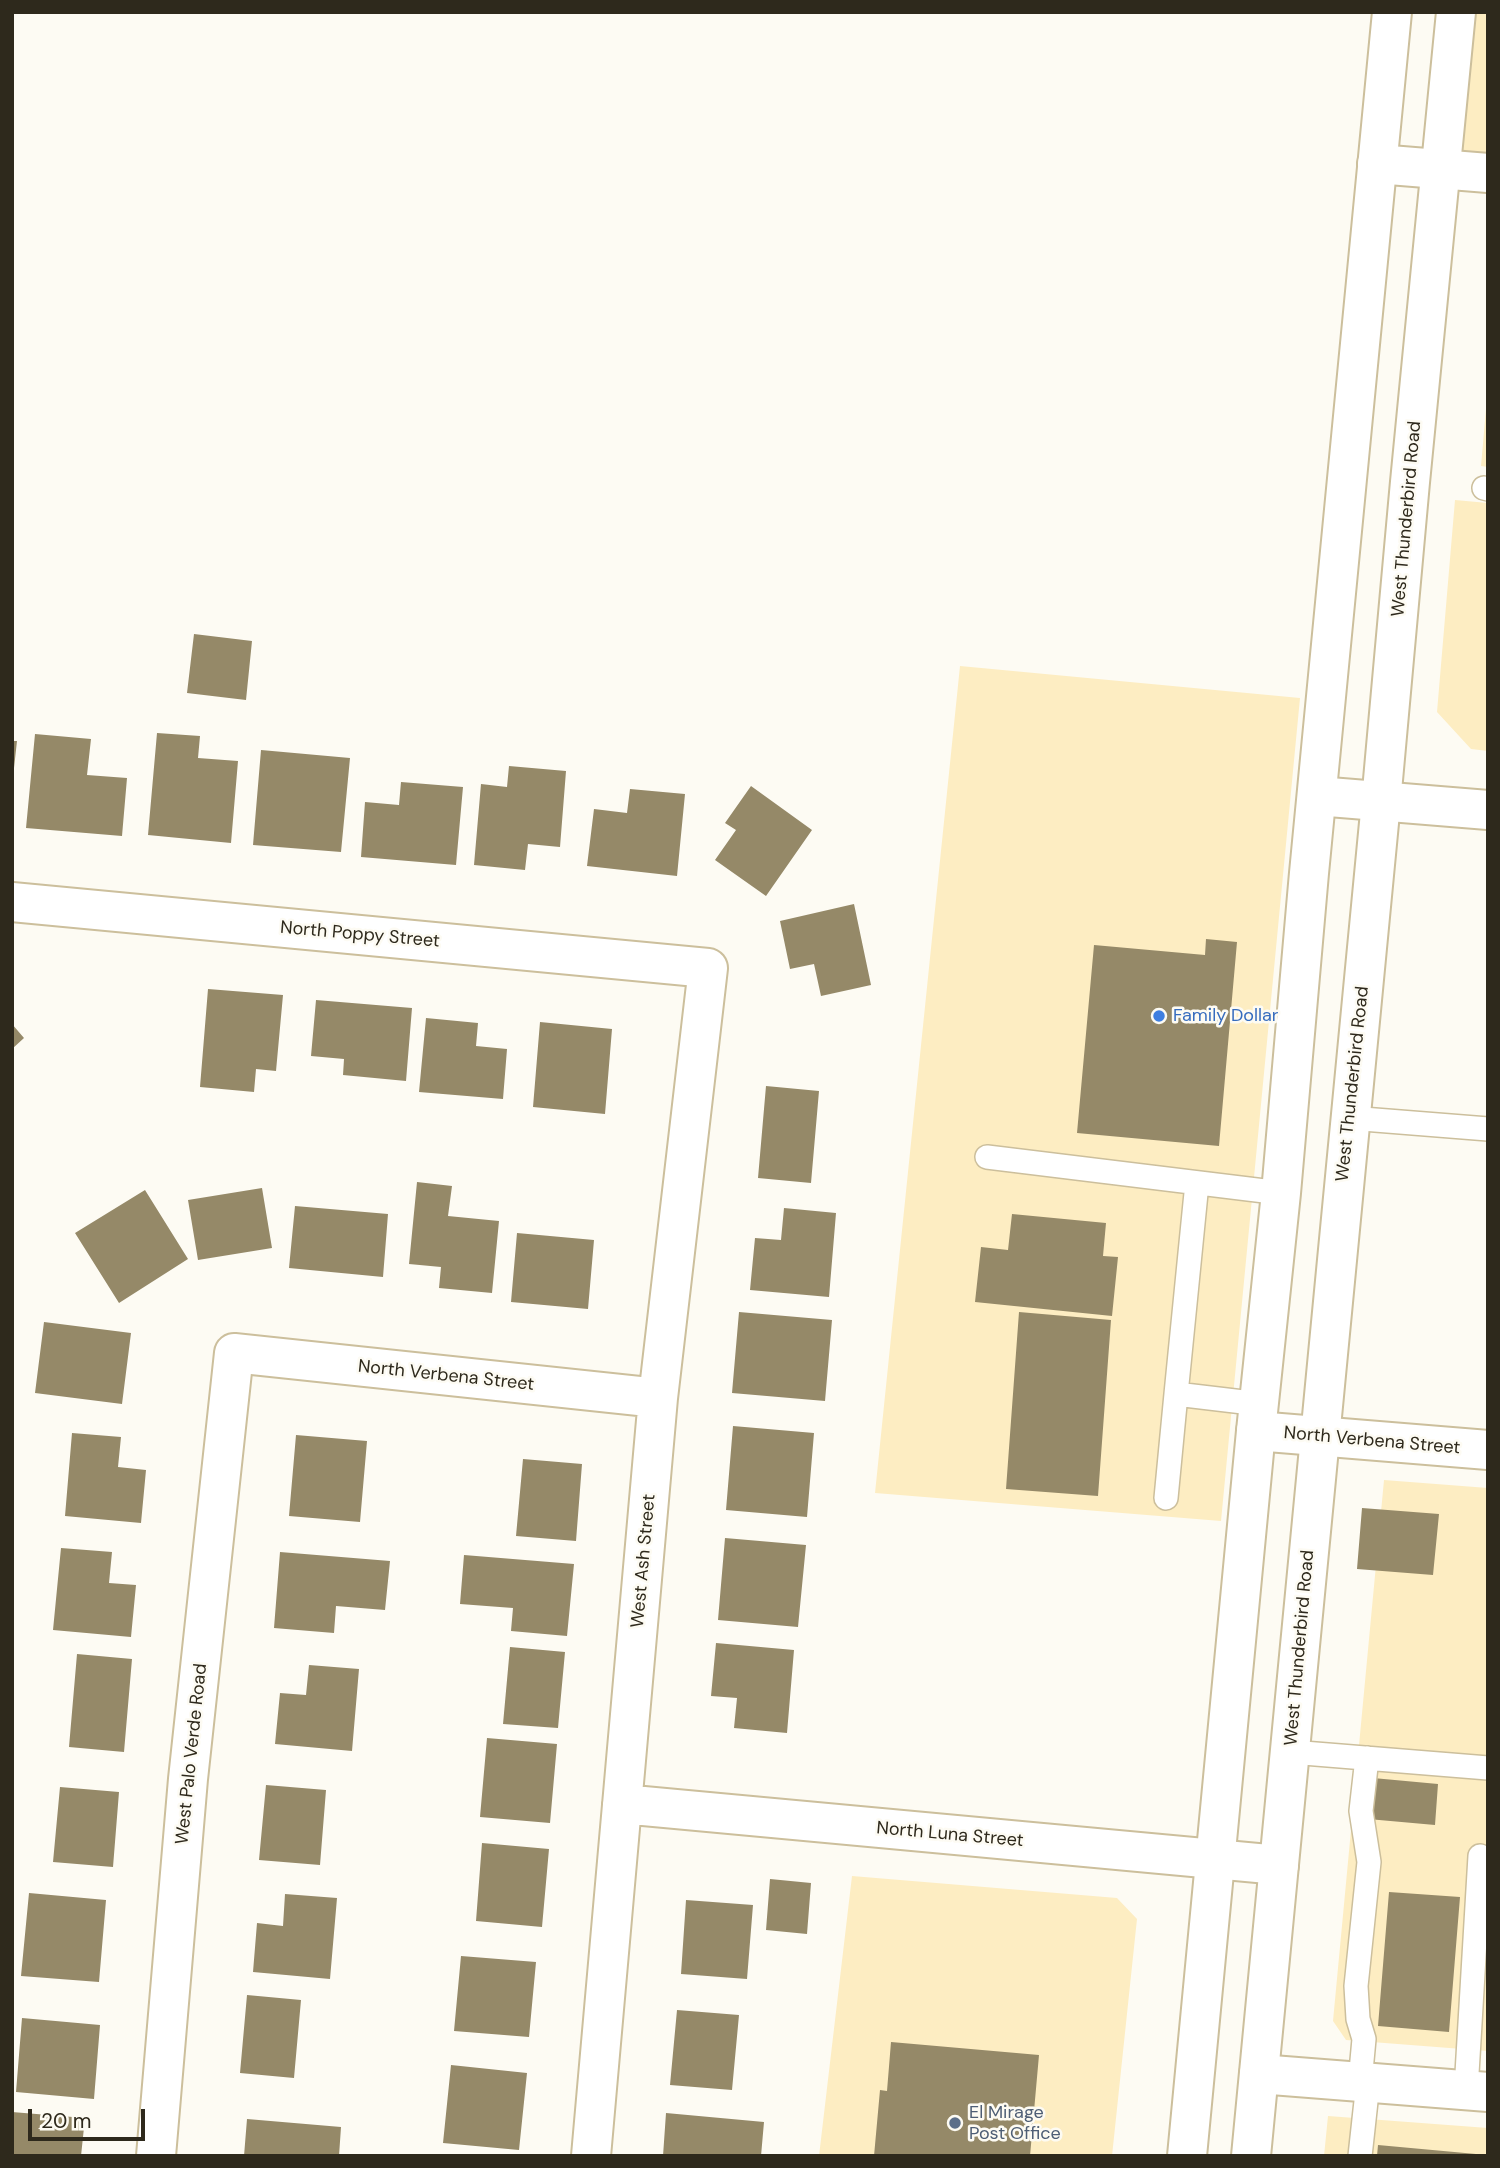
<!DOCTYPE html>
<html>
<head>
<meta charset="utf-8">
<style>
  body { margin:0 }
  #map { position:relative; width:1500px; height:2168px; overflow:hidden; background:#fdfbf3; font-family:"DM Sans",sans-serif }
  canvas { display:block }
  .frame { position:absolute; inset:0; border:14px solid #2e291c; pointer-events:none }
  .scale { position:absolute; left:28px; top:2109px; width:117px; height:32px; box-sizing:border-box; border:4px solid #2e291c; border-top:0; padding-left:9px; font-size:21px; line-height:24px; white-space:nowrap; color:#2e291c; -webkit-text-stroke:5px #fdfbf3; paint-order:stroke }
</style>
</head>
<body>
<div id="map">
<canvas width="1500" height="2168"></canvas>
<div class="frame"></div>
<div class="scale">20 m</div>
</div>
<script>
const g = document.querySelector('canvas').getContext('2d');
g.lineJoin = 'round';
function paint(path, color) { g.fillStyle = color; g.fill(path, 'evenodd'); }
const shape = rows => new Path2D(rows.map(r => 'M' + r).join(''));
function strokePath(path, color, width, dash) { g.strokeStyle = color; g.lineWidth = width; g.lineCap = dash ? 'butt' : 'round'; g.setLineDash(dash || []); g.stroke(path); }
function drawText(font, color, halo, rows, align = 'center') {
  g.font = font + ' "DM Sans",sans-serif'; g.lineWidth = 5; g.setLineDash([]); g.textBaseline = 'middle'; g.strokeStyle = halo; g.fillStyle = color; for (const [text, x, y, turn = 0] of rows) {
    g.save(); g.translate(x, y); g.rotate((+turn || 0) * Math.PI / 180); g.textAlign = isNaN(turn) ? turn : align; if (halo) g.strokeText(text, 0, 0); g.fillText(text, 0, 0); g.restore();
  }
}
paint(shape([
  [1474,12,1488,12,1488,157,1462,155],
  [1488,386,1488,467,1481,466],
  [1455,500,1488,503,1488,751,1471,749,1437,712],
  [960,666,1300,698,1221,1521,875,1493],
  [1384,1480,1488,1488,1488,2051,1346,2040,1333,2021],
  [852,1876,1117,1898,1137,1919,1112,2156,819,2156],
  [1328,2116,1488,2128,1488,2156,1324,2156]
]), '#fdedc2');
paint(shape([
  [194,634,252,641,246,700,187,693],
  [157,733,200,736,198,758,238,761,231,843,148,835],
  [35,734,91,739,87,775,127,778,122,836,26,828],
  [12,741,17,741,14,768,12,768],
  [261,750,350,758,341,852,253,845],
  [509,766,566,771,560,847,528,844,525,870,474,865,481,784,507,787],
  [401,782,463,787,456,865,361,857,365,802,399,805],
  [751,786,812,830,766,896,715,860,736,830,725,823],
  [630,789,685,794,677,876,587,866,594,809,627,813],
  [854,904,871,985,821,996,814,964,790,969,780,921],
  [1206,939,1237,942,1219,1146,1077,1133,1094,945,1205,955],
  [208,989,283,995,276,1071,256,1069,254,1092,200,1087],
  [316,1000,412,1008,406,1081,343,1075,344,1059,311,1056],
  [426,1018,478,1023,476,1046,507,1049,503,1099,419,1092],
  [540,1022,612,1029,605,1114,533,1107],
  [12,1024,24,1038,12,1049],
  [766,1086,819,1091,811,1183,758,1178],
  [417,1182,452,1186,448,1216,499,1221,492,1293,439,1288,441,1267,409,1264],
  [262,1188,272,1248,198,1260,188,1200],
  [145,1190,188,1259,119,1303,75,1233],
  [295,1206,388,1214,383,1277,289,1268],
  [784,1208,836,1213,829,1297,750,1290,755,1238,781,1240],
  [1012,1214,1106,1223,1103,1256,1118,1257,1112,1316,975,1302,981,1247,1008,1250],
  [517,1233,594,1240,588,1309,511,1302],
  [739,1312,832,1320,825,1401,732,1393],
  [1019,1312,1111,1320,1098,1496,1006,1489],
  [44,1322,131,1333,122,1404,35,1393],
  [733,1426,814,1433,807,1517,726,1510],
  [72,1433,121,1437,118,1467,146,1470,141,1523,65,1516],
  [296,1435,367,1441,360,1522,289,1516],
  [523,1459,582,1464,576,1541,516,1536],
  [1362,1508,1439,1514,1433,1575,1357,1569],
  [725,1538,806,1545,798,1627,718,1620],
  [61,1548,112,1552,109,1583,136,1585,131,1637,53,1630],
  [280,1552,390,1561,385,1610,336,1606,334,1633,274,1628],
  [464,1555,574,1564,567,1636,511,1631,513,1608,460,1604],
  [716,1643,794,1650,787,1733,734,1728,737,1698,711,1696],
  [510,1647,565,1652,558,1728,503,1724],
  [77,1654,132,1659,124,1752,69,1747],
  [309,1665,359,1669,352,1751,275,1744,280,1693,306,1695],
  [487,1738,557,1744,550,1823,480,1817],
  [1373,1778,1438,1784,1435,1825,1368,1819],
  [266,1785,326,1790,320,1865,259,1860],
  [60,1787,119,1792,113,1867,53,1862],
  [482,1843,549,1849,542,1927,476,1921],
  [770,1879,811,1883,807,1934,766,1930],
  [1389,1892,1460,1897,1449,2032,1378,2026],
  [29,1893,106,1900,99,1982,21,1976],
  [285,1894,337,1898,330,1979,253,1972,257,1923,283,1926],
  [686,1900,753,1905,747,1979,681,1974],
  [461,1956,536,1962,529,2037,454,2031],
  [247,1995,301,2000,294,2078,240,2073],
  [677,2010,739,2015,732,2090,670,2085],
  [22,2018,100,2025,94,2099,16,2092],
  [891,2042,1039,2055,1030,2156,874,2156,880,2090,887,2091],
  [451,2065,527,2073,519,2150,443,2143],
  [12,2112,85,2118,81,2156,12,2156],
  [666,2113,764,2122,761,2156,663,2156],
  [247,2119,341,2127,339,2156,244,2156],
  [1378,2145,1476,2154,1476,2156,1377,2156]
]), '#958968');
const service = shape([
  [1484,488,1488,489],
  [1350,1118,1488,1129],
  [987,1157,1281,1193],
  [1197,1183,1176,1394,1260,1404],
  [1166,1498,1176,1394],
  [1291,1752,1488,1768],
  [1360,2082,1364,2039,1358,2019,1356,1986,1369,1862,1361,1811,1367,1758],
  [1466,2090,1480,1856],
  [1360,2156,1368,2083]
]);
const minor = shape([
  [1377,164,1488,173],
  [1317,796,1488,810],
  [12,902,708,968,658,1398,591,2156],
  [1256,1431,1488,1450],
  [622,1804,1279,1865],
  [1259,2074,1488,2092],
  [156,2156,188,1779,234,1353,658,1398]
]);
const secondary = shape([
  [1187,2156,1256,1431,1281,1193,1309,873,1392,12],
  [1251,2156,1381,802,1410,482,1456,12]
]);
strokePath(service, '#ccbf9c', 26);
strokePath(minor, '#ccbf9c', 42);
strokePath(secondary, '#ccbf9c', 42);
strokePath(service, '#fff', 23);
strokePath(minor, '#fff', 38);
strokePath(secondary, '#fff', 38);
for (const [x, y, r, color] of [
  [1159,1016,7,"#3f7fe0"],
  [955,2123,7,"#5c6f8a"]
]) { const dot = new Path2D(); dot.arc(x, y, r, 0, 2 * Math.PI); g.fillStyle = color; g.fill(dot); strokePath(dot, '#fdfbf3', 2.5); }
drawText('18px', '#2e291c', '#fdfbf3', [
  ["West Thunderbird Road",1407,519,-85],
  ["North Poppy Street",360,935,5],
  ["West Thunderbird Road",1353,1084,-84],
  ["North Verbena Street",446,1376,6],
  ["North Verbena Street",1372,1441,5],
  ["West Ash Street",644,1561,-85],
  ["West Thunderbird Road",1300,1648,-85],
  ["West Palo Verde Road",192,1754,-84],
  ["North Luna Street",950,1835,5]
]);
drawText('18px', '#366cbe', '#fdfbf3', [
  ["Family Dollar",1173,1016]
], 'left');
drawText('18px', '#4e5e75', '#fdfbf3', [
  ["El Mirage",969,2113],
  ["Post Office",969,2134]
], 'left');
</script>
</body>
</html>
